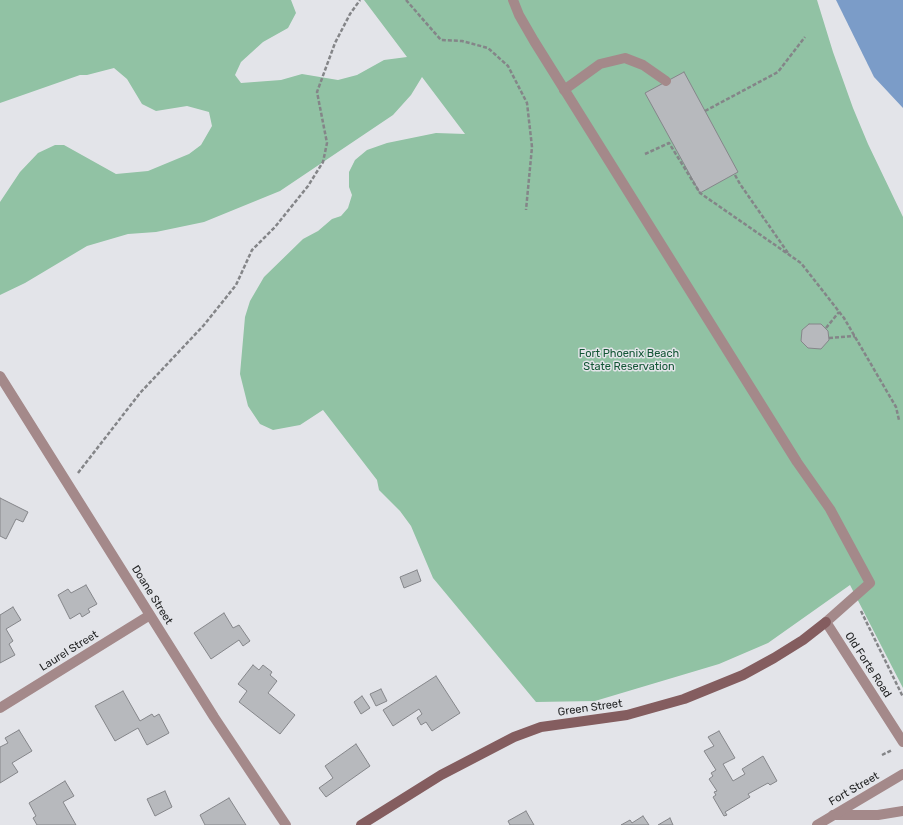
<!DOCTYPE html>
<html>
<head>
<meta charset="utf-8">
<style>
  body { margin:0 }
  canvas { display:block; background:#e3e4e9 }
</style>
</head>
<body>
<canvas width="903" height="825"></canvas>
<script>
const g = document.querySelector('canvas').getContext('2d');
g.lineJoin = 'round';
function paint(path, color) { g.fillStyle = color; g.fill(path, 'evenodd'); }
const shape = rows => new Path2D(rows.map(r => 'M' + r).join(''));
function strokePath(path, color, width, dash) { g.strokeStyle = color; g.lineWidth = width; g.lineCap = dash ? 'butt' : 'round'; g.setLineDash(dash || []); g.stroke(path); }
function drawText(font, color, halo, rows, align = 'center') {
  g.font = font + ' Rubik,sans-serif'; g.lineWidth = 3; g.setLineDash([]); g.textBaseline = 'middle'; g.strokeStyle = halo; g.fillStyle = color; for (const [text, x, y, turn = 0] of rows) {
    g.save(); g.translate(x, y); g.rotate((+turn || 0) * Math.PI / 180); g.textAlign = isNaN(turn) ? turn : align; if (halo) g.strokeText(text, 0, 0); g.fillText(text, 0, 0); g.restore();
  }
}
paint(shape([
  [0,0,291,0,296,13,288,28,263,42,241,62,235,75,241,83,281,80,302,74,338,80,357,75,384,60,407,57,364,0,817,0,833,52,853,108,868,144,903,217,903,688,850,585,768,643,719,664,595,701,536,702,433,578,411,526,400,511,379,490,377,480,323,410,300,425,273,430,260,424,248,406,240,374,245,317,250,301,264,277,303,239,318,231,332,219,341,216,348,208,352,195,349,187,349,172,355,160,367,150,387,143,436,133,465,134,422,77,411,95,393,115,280,191,204,222,156,232,128,234,87,246,25,283,0,295,0,202,20,172,38,153,55,145,64,145,116,174,148,171,189,154,201,145,212,126,209,112,187,106,156,111,142,104,127,79,114,68,87,75,80,75,0,103]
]), '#91c2a4');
paint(shape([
  [836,0,903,0,903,108,874,77]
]), '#7b9cc8');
const building = shape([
  [684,72,738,172,700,193,645,93,684,72],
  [809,324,821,324,828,331,829,340,821,349,808,348,801,341,802,330,809,324],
  [0,498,28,512,23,522,16,519,6,539,0,536,0,498],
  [417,570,421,581,404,588,400,577,417,570],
  [86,585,97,604,88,609,90,612,82,617,80,613,70,619,58,595,68,589,71,593,86,585],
  [13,607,21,620,6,629,13,641,9,644,15,655,0,663,0,615,13,607],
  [224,613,233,628,239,625,250,641,243,646,239,640,211,659,194,633,224,613],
  [253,665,259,670,263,665,272,672,270,675,277,681,268,693,295,715,280,734,239,702,247,691,238,684,253,665],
  [436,676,460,713,432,731,426,722,421,725,417,718,422,714,419,709,393,726,383,710,436,676],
  [381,689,387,701,376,706,370,694,381,689],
  [123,691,140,721,152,714,154,717,159,714,169,733,147,745,138,728,115,741,95,706,123,691],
  [362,696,370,708,361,714,354,702,362,696],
  [19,730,32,751,12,763,18,772,0,783,0,747,8,743,5,738,19,730],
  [719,731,735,758,723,764,733,781,745,774,742,769,763,756,777,781,770,785,768,783,748,794,750,797,725,812,727,815,724,816,713,797,716,795,714,792,717,791,709,779,713,776,711,773,716,770,704,751,714,746,708,737,719,731],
  [356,744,370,766,326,797,319,788,333,778,325,766,356,744],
  [65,781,74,796,63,802,76,825,37,825,33,818,36,816,29,803,65,781],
  [165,791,172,807,155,816,147,799,165,791],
  [229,798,246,825,205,825,200,815,229,798],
  [526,811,534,825,510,825,508,821,526,811],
  [643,816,649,825,621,825,630,820,632,823,643,816],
  [670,818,673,825,658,825,670,818]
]);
paint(building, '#b7b9bd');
strokePath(building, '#85868a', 1);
strokePath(shape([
  [406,0,441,40,462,41,488,48,508,66,527,103,532,147,526,210],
  [705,111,778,72,805,37],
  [645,154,669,143,700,193,801,263,844,318,896,407,899,420],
  [735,175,740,184,788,253],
  [826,328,839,312],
  [829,338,855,336],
  [78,473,140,393,204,325,236,285,252,250,275,227,308,186,323,162,327,143,317,92,335,43,350,14,360,0],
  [861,611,903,697],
  [882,755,892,750]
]), '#848588', 2.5, [4, 2]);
strokePath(shape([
  [564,90,600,64,625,58,643,65,666,81],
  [833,815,878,815,903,811]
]), '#a4898a', 10);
strokePath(shape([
  [513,0,519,15,534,41,797,462,830,509,870,583,826,622,903,742],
  [0,376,214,717,286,825],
  [0,708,150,615],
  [817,825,903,774]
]), '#a4898a', 10);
strokePath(shape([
  [361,825,441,775,514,737,541,727,627,715,684,699,743,675,774,658,803,640,826,622]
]), '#845d5f', 10);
drawText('11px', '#135535', '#e3e4e9', [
  ["Fort Phoenix Beach",629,354],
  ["State Reservation",629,367]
]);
drawText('11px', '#1f2021', '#e3e4e9', [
  ["Doane Street",152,595,58],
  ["Laurel Street",69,651,-32],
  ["Old Forte Road",868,665,57],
  ["Green Street",590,708,-8],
  ["Fort Street",854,789,-30]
]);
</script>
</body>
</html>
